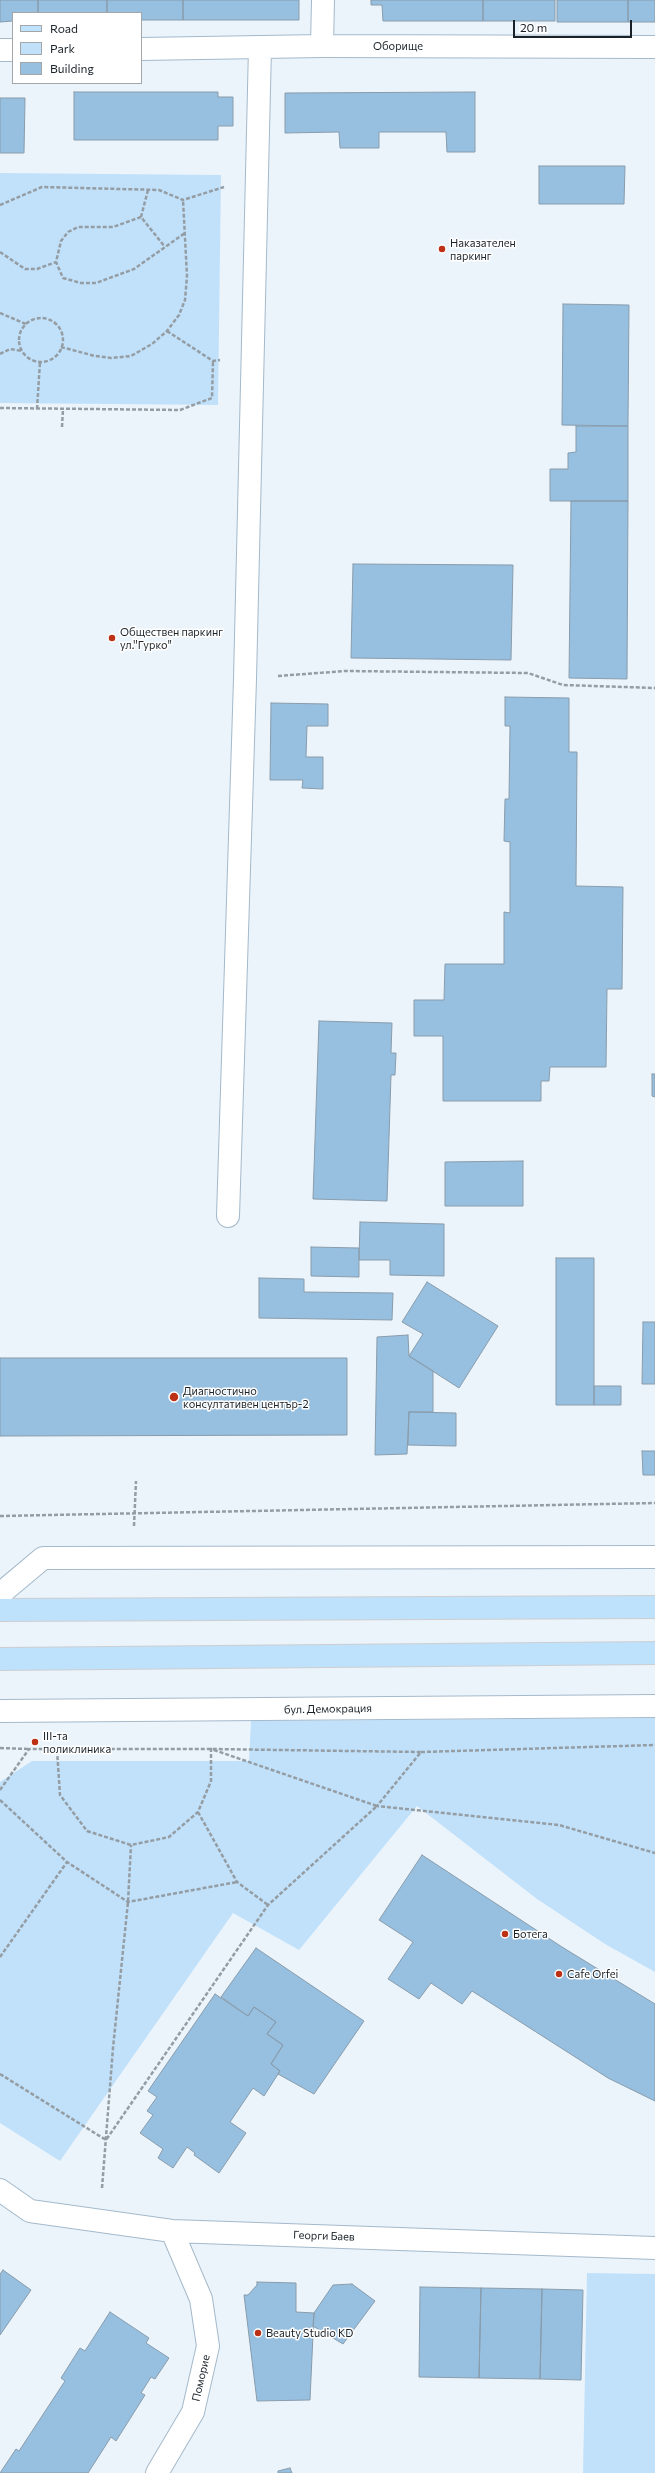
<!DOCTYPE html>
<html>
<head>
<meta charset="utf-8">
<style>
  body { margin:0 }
  #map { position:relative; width:655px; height:2473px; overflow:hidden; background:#ebf4fb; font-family:Commissioner,sans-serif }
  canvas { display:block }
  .legend { position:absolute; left:12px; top:12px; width:130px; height:72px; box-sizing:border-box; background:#fff; border:1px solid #a3a7a9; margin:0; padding:5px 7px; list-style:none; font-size:12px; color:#1a2228 }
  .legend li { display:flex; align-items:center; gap:8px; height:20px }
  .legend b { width:20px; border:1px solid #a3a7a9 }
  .scale { position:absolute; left:513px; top:20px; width:119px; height:18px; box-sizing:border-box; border:2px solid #1a2228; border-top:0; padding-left:5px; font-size:12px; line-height:14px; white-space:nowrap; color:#1a2228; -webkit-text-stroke:3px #fff; paint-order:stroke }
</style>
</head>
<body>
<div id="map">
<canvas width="655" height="2473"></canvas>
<ul class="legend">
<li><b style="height:5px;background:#bee1fc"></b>Road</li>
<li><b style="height:11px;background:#c1e1fb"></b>Park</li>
<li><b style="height:11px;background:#97bfdf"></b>Building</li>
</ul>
<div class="scale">20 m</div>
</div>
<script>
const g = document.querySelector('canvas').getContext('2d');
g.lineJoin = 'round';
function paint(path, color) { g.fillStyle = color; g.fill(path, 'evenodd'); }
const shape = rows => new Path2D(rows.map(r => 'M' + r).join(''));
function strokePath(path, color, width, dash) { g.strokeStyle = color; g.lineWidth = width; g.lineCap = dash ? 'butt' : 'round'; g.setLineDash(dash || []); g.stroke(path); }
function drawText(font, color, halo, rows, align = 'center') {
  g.font = font + ' Commissioner,sans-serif'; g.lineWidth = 3; g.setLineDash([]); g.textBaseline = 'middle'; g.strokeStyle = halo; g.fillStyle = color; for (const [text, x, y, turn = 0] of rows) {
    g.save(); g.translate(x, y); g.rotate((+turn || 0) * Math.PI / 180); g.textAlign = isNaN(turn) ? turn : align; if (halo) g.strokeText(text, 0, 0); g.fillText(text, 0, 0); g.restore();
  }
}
paint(shape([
  [0,173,221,175,218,405,0,403],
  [655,1718,655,1972,605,1944,537,1899,417,1806,299,1950,233,1913,60,2161,0,2123,0,1782,32,1761,249,1761,251,1721],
  [587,2273,655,2274,655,2473,583,2473]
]), '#c1e1fb');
const building = shape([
  [0,0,38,0,38,13,13,13,13,21,0,22,0,0],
  [38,0,107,0,107,13,38,13,38,0],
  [107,0,183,0,183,20,141,20,141,13,107,13,107,0],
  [183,0,299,0,299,20,183,20,183,0],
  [371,0,483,0,483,21,383,21,382,5,371,5,371,0],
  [483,0,555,0,555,21,483,21,483,0],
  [557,0,628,0,628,22,557,22,557,0],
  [628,0,655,0,655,22,628,22,628,0],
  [74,92,218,92,218,97,233,97,233,126,218,126,218,140,74,140,74,92],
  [475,92,475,152,447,152,446,132,379,132,379,148,340,148,339,132,285,133,285,93,475,92],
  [0,98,25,98,24,153,0,153,0,98],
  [539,166,625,166,624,204,539,204,539,166],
  [563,304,629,305,628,426,562,425,563,304],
  [576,426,628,426,628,501,550,501,550,469,568,469,568,453,576,452,576,426],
  [571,501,628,501,627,679,569,678,571,501],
  [353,564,513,565,511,660,351,658,353,564],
  [505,697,569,698,569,752,577,752,576,886,623,887,622,989,607,989,606,1067,550,1067,549,1081,541,1081,541,1101,443,1101,443,1036,414,1036,414,1000,444,1000,445,964,504,964,504,912,510,913,510,842,504,841,505,799,509,799,510,726,505,726,505,697],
  [271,703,328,704,328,726,307,726,306,757,323,757,323,789,302,788,303,780,270,780,271,703],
  [319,1021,392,1023,391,1053,396,1053,395,1075,391,1075,387,1201,313,1199,319,1021],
  [652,1074,655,1074,655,1097,652,1096,652,1074],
  [523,1161,523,1206,445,1206,445,1162,523,1161],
  [360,1222,444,1224,444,1276,390,1275,390,1260,359,1260,360,1222],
  [311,1247,359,1248,359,1277,311,1276,311,1247],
  [556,1258,594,1258,594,1405,556,1405,556,1258],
  [259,1278,304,1279,304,1292,393,1293,392,1320,259,1318,259,1278],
  [427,1282,498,1326,459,1388,409,1356,423,1334,402,1322,427,1282],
  [643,1322,655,1322,655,1384,642,1384,643,1322],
  [408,1335,409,1356,433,1371,433,1412,409,1412,407,1454,375,1455,377,1337,408,1335],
  [0,1358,347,1358,347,1435,0,1436,0,1358],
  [594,1386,621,1386,621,1405,594,1405,594,1386],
  [409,1412,456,1413,456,1446,408,1445,409,1412],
  [642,1451,655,1451,655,1475,643,1475,642,1451],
  [422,1855,562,1947,655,2004,655,2101,608,2078,472,1991,462,2004,431,1983,419,1999,388,1979,413,1942,379,1920,422,1855],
  [256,1948,364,2021,314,2094,278,2074,280,2071,271,2064,283,2045,267,2034,276,2022,254,2007,248,2016,221,1997,256,1948],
  [215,1994,248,2016,254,2007,276,2022,267,2034,283,2045,271,2064,280,2071,264,2096,253,2088,230,2122,246,2133,219,2173,194,2155,195,2153,187,2147,173,2168,158,2158,163,2149,140,2133,153,2115,147,2111,157,2097,148,2091,215,1994],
  [3,2270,31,2290,0,2335,0,2274,3,2270],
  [257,2282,296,2283,296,2312,314,2313,310,2400,257,2401,244,2295,248,2295,257,2285,257,2282],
  [352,2284,375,2301,343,2344,313,2326,314,2313,333,2285,352,2284],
  [420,2287,481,2288,479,2378,419,2377,420,2287],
  [481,2288,542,2289,540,2379,479,2378,481,2288],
  [542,2289,583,2290,581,2380,540,2379,542,2289],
  [110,2312,149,2338,146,2343,169,2358,155,2379,151,2377,141,2393,145,2395,116,2441,111,2437,88,2473,0,2473,16,2449,19,2451,65,2381,61,2378,80,2348,85,2351,110,2312],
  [290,2468,292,2473,278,2473,278,2471,290,2468]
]);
paint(building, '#97bfdf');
strokePath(building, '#889cac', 1);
const minor = shape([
  [322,46,323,0],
  [141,49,322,46,655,47],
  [0,50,13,50],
  [228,1216,245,679,260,47],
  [0,1594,43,1558,655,1557],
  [0,1711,655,1706],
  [0,2190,30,2211,172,2231,655,2248],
  [157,2473,193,2412,208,2346,201,2299,172,2231]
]);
const major = shape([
  [0,1610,655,1607],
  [0,1659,655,1653]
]);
strokePath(minor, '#a4b9ca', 24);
strokePath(major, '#cdced0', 24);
strokePath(shape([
  [148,190,141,217,165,247],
  [0,205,42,187,159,190,183,200,224,187],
  [141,217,113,227,78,227,68,232,61,241,56,262,63,278,81,283,96,283,134,269,185,233],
  [0,252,25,269,37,269,56,262],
  [0,313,26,324],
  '19 340a22 22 0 1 1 44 0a22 22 0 1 1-44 0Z',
  [167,331,213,361,220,360],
  [61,347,95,356,111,358,131,356,152,344,167,331,179,315,185,300,187,276,183,200],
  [0,354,10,349,22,351],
  [0,408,180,410,212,398,213,361],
  [37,409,40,362],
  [62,427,63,409],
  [278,676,345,671,528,673,563,685,655,688],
  [0,1516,655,1503],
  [134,1526,136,1481],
  [0,1748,28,1749],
  [421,1752,655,1745],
  [0,1790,29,1749,211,1749,421,1752,377,1806,559,1825,655,1853],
  [0,1800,67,1862,128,1902,237,1882],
  [198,1812,237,1882,268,1905],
  [0,1957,67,1862],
  [0,2074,106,2140,268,1905,377,1806,211,1749,211,1781,198,1812,169,1837,131,1845,87,1831,60,1795,57,1750],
  [102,2188,113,2048,128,1902,131,1845]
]), '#949da3', 2.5, [4, 2]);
strokePath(minor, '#fff', 22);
strokePath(major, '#bee1fc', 22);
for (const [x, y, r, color] of [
  [442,249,4,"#bc3115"],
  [112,638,4,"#bc3115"],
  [174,1397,5,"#bc3115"],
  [35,1742,4,"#bc3115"],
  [505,1934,4,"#bc3115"],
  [559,1974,4,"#bc3115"],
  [258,2333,4,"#bc3115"]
]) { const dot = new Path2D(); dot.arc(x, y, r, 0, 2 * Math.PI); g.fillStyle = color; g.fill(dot); strokePath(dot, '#fff', 1.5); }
drawText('11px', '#1a2228', '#fff', [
  ["Оборище",398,46],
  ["бул. Демокрация",328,1709,-1],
  ["Георги Баев",324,2236,2],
  ["Поморие",201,2378,-77]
]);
drawText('11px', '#1a2228', '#fff', [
  ["Наказателен",450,243],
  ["паркинг",450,256],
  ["Oбществен паркинг",120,632],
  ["ул.''Гурко\"",120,645],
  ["Диагностично",183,1391],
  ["консултативен център-2",183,1404],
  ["III-та",43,1736],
  ["поликлиника",43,1749],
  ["Ботега",513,1934],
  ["Cafe Orfei",567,1974],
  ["Beauty Studio KD",266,2333]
], 'left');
</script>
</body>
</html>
